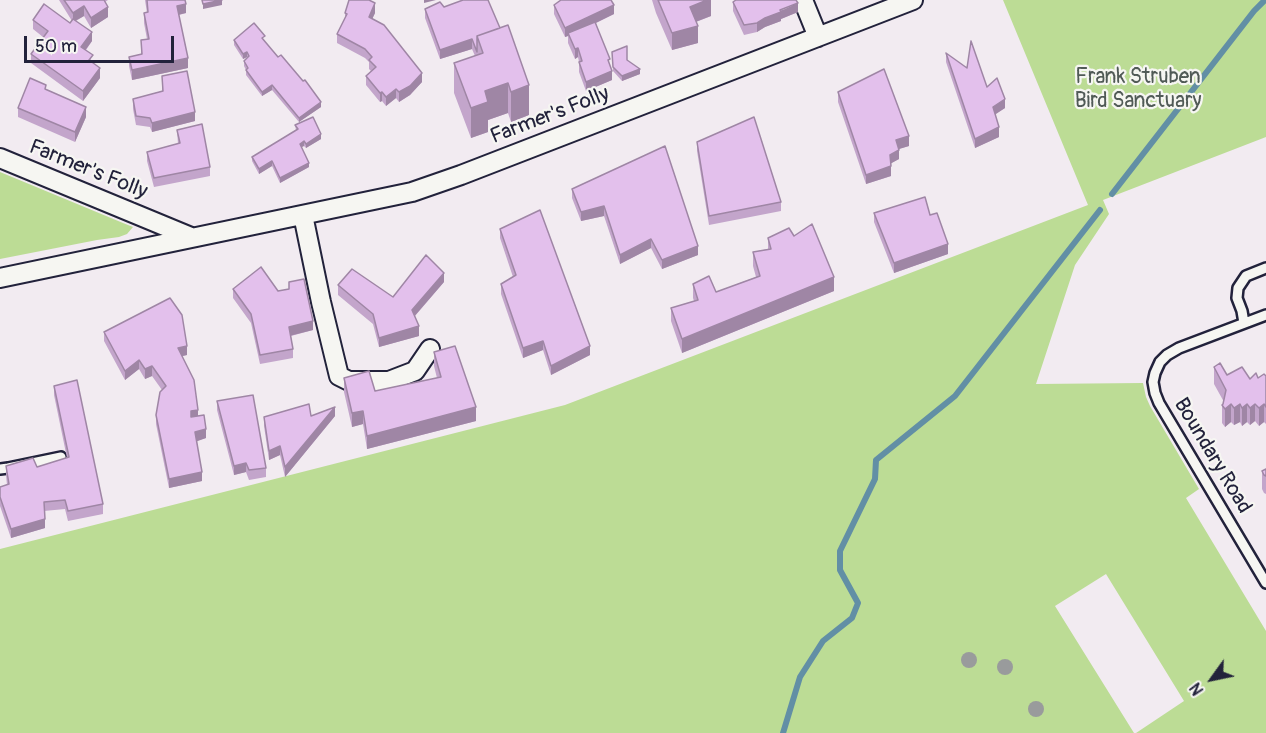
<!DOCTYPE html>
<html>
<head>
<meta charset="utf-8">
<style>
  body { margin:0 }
  #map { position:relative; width:1266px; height:733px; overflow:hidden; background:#f2ebf1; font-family:Pangolin,sans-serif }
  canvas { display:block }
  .north { position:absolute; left:1182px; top:649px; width:60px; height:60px; -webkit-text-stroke:4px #f6f6f2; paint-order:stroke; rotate:237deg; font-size:16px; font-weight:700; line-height:24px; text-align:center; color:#22223b }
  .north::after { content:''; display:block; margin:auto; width:21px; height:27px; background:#22223b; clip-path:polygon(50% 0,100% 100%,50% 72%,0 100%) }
  .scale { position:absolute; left:24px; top:36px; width:150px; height:27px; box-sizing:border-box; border:3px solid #22223b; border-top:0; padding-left:8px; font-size:18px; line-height:21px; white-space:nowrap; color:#22223b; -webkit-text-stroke:4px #f6f6f2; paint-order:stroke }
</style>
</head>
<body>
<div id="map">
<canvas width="1266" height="733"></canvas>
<div class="north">N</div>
<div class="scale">50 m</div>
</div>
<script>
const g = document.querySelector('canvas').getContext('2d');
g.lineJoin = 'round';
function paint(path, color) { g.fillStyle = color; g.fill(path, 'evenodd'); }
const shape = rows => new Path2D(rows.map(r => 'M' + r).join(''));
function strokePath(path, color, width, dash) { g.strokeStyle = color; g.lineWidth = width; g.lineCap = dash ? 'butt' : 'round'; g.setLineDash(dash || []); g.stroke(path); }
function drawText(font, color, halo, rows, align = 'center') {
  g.font = font + ' Pangolin,sans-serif'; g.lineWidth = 4.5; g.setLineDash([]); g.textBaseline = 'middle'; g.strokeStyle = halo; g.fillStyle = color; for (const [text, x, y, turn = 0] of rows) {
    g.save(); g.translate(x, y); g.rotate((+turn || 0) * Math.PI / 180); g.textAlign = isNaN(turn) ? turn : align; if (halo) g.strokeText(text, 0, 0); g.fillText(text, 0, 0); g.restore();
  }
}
paint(shape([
  [1003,0,1266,0,1266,137,1103,200,1109,214,1075,265,1036,384,1143,383,1146,397,1150,406,1199,489,1186,498,1266,631,1266,733,1136,733,1184,701,1106,574,1055,606,1134,733,0,733,0,549,565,405,1088,205],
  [0,172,123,223,133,227,127,234,119,237,97,240,0,259]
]), '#bcdc95');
strokePath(shape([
  [1112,194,1254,11,1265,0],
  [783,733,800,677,823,641,852,618,858,603,840,570,840,551,875,479,876,460,955,396,1100,210]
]), '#628fa5', 6);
const service = shape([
  [1266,315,1179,348,1167,355,1160,362,1155,373,1153,382,1155,393,1159,403,1266,583],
  [1244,323,1242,311,1237,298,1238,288,1246,276,1266,268],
  [0,469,8,468,61,457]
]);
const minor = shape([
  [803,0,818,37],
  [0,158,191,237],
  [303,215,321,302,339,376,349,381,389,381,415,371,430,349],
  [0,278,412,192,461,175,913,0]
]);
strokePath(service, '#22223b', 14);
strokePath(minor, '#22223b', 22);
strokePath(service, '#f6f6f2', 9);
strokePath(minor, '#f6f6f2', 18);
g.fillStyle = '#999b9c';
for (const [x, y] of [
  [969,660],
  [1005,667],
  [1036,709]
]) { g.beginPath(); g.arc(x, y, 8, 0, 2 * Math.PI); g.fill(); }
paint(shape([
  [59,0,108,0,105,2,108,17,91,28,84,16,76,21,92,41,86,50,100,78,83,101,31,63,31,54,43,37,33,29,33,20,70,23,72,21],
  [145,0,185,0,186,13,179,15,188,68,132,80,129,66,129,57,141,54,141,40,147,39,144,23,144,13,147,13],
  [463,0,529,115,511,122,508,113,488,120,488,132,471,138,454,93,454,63,475,56,472,49,440,59,425,18,425,9,444,7],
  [652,0,711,0,711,16,696,22,698,43,672,50,656,13],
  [733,2,798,12,781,19,781,21,765,27,757,32,744,35,733,11],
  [554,5,614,14,596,23,610,66,612,80,586,91,579,72,579,62,578,57,575,59,568,43,568,36,565,37,554,14],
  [345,13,375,13,372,19,422,82,410,95,399,102,396,98,386,106,382,101,380,102,366,85,366,76,371,71,369,69,369,62,365,58,337,43,337,34,345,18],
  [234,40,265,40,264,41,321,107,299,122,272,90,262,96,246,75,246,70,244,66,244,61,247,58,247,57,243,59,234,45],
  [612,52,627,60,640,74,622,81,613,71],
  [946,53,987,87,1005,108,995,114,999,137,975,148,946,62],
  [162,76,195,121,152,132,150,127,136,125,133,109,133,99,162,91],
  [46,90,86,117,75,142,18,117,18,108],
  [838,92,909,146,898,149,899,159,891,163,891,176,866,184,838,102],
  [295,125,321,139,306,148,304,146,301,147,309,167,280,183,272,166,259,174,252,161,252,157,296,130],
  [177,130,210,167,210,176,154,187,147,161,147,152,178,144],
  [697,142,781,202,781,211,709,225,697,151],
  [572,189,698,255,662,269,651,248,620,264,604,216,581,221,572,198],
  [874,213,930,215,948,254,894,273,874,222],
  [500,229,590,355,551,375,543,350,523,358,501,294,501,284,513,277,500,238],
  [768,238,834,291,682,353,671,321,671,308,694,301,693,298,693,284,716,292,756,277,753,266,753,252,768,249],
  [289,282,313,330,291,336,293,349,293,358,260,364,251,323,233,298,233,289,278,291,289,289],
  [444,282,415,316,419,336,379,347,373,324,338,295,338,285,393,297],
  [104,332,187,355,182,356,198,416,206,438,196,441,202,481,169,488,156,424,156,415,162,390,152,376,145,379,139,369,125,380,104,341],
  [434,352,476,421,367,449,363,424,352,427,344,392,344,378,375,391,437,378,434,366],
  [1214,367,1227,375,1250,379,1266,376,1266,424,1264,422,1259,426,1255,421,1250,425,1247,422,1242,426,1240,422,1234,425,1231,422,1225,427,1222,423,1222,405,1224,402,1214,384],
  [54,386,103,504,103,514,68,521,65,509,44,511,45,528,11,538,0,506,0,487,7,485,6,475,6,466,37,467,67,458,54,395],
  [217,401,266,468,266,477,249,480,246,472,234,475,217,410],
  [335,416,285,477,280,455,269,460,264,426,264,417],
  [1266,469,1266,494,1264,493,1262,489,1262,471]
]), '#c3a5cb');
paint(shape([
  [222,0,222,5,203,9,203,4],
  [424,0,436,0,424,3],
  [707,0,711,0,711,16,690,24,690,7],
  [375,3,375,13,369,26,369,17],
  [798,3,798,12,781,19,781,21,765,27,757,32,757,23,765,18],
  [186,4,186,13,177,15,177,6],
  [614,5,614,14,569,36,568,33,568,36,565,37,565,28],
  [84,6,84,16,73,22,73,13],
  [108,7,108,17,91,28,91,18],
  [698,26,698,43,672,50,672,33],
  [92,32,92,41,81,56,81,47],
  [472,39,472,49,440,59,440,50],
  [578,48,578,57,575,59,575,49],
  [247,52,247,57,243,59,243,54],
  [188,58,188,68,132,80,132,70],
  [100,68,100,78,83,101,83,91],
  [640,69,640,74,622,81,622,76],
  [612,71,612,80,586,91,586,82],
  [422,73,422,82,410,95,399,102,399,92],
  [508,83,508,113,488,120,488,132,471,138,471,108,485,91],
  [272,85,272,90,262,96,262,92],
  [529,85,529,115,511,122,511,92],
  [396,89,396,98,386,106,386,97],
  [382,92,382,101,380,102,380,93],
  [1005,99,1005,108,993,116,993,107],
  [321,102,321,107,299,122,299,118],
  [86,107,86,117,75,142,75,132],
  [195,112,195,121,152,132,152,123],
  [999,127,999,137,975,148,975,139],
  [321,134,321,139,306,148,306,144],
  [909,136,909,146,896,150,896,140],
  [304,141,304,146,300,148,300,144],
  [899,150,899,159,890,164,890,155],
  [272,161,272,166,259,174,259,169],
  [309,163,309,167,280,183,280,178],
  [891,166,891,176,866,184,866,175],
  [604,206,604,216,581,221,581,212],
  [651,239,651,248,620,264,620,255],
  [948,244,948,254,894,273,894,263],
  [698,246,698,255,662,269,662,260],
  [444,273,444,282,412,319,412,310],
  [834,277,834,291,682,353,682,339],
  [313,321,313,330,289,336,289,327],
  [419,326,419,336,379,347,379,338],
  [543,341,543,350,523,358,523,348],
  [187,346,187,355,178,357,178,348],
  [590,346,590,355,551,375,551,366],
  [139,360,139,369,125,380,125,371],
  [152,366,152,376,145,379,145,369],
  [1231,404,1231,422,1225,427,1225,409],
  [1240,404,1240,422,1234,425,1234,408],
  [1247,404,1247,422,1242,426,1242,408],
  [1255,404,1255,421,1250,425,1250,408],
  [1264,404,1264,422,1259,426,1259,408],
  [335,407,335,416,285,477,285,467],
  [476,407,476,421,367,449,367,436],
  [198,410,198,419,191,421,191,411],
  [363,411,363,424,352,427,352,413],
  [206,429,206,438,195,442,195,432],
  [280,446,280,455,269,460,269,451],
  [246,463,246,472,234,475,234,466],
  [202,472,202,481,169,488,169,479],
  [45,519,45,528,11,538,11,529]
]), '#9f86a5');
const building = shape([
  [64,0,104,0,108,7,91,18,84,6,73,13,64,0],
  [147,0,185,0,186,4,177,6,188,58,132,70,129,57,142,54,141,40,149,39,144,13,148,12,147,0],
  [202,0,222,0,203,4,202,0],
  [349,0,369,0,375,3,369,17,384,25,422,73,410,86,399,92,396,89,386,97,382,92,380,93,366,76,376,67,369,60,372,57,365,49,337,34,347,14,345,13,349,0],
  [463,0,488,0,500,28,477,36,477,52,472,39,440,50,425,9,440,2,444,7,463,0],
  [561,0,611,0,614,5,565,28,554,5,561,0],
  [658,0,707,0,690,7,698,26,672,33,658,0],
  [736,0,796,0,798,3,780,10,781,12,765,18,757,23,744,25,733,2,736,0],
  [44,4,70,23,73,19,92,32,81,47,93,55,89,60,100,68,83,91,31,54,48,31,33,20,44,4],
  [595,22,610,59,608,60,612,71,586,82,579,62,582,61,578,48,575,49,568,33,595,22],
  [254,23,265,36,262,38,278,57,281,55,303,81,305,80,321,102,299,118,272,85,262,92,246,70,248,68,244,61,249,56,247,52,243,54,234,40,254,23],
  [508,25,529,85,511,92,508,83,485,91,488,102,471,108,454,63,483,53,477,36,508,25],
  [971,41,987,87,997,78,1005,99,993,107,999,127,975,139,946,53,967,68,971,41],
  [627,46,627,60,640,69,622,76,613,67,612,52,627,46],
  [884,69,909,136,896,140,899,150,890,155,891,166,866,175,838,92,884,69],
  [187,71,195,112,152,123,150,118,136,116,133,99,163,91,162,76,187,71],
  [30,78,46,85,45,89,86,107,75,132,18,108,30,78],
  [313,117,321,134,306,144,304,141,300,144,309,163,280,178,272,161,259,169,252,157,298,129,295,125,313,117],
  [754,117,781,202,709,216,697,142,754,117],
  [202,124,210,167,154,178,147,152,180,143,177,130,202,124],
  [665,146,698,246,662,260,651,239,620,255,604,206,581,212,572,189,665,146],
  [925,197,930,215,937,213,948,244,894,263,874,213,925,197],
  [540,210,590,346,551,366,543,341,523,348,501,284,516,275,500,229,540,210],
  [812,224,834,277,682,339,671,308,698,300,693,284,709,276,716,292,760,276,753,252,771,249,768,238,789,228,794,236,812,224],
  [426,255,444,273,412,310,419,326,379,338,373,314,338,285,352,269,393,297,426,255],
  [261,267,278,291,289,289,289,282,304,279,313,321,289,327,293,349,260,355,251,314,233,289,261,267],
  [170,298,182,315,187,346,178,348,194,380,198,410,191,411,191,417,204,415,206,429,195,432,202,472,169,479,156,415,160,392,166,386,152,366,145,369,139,360,125,371,104,332,170,298],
  [455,346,476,407,367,436,363,411,352,413,344,378,369,371,375,391,441,377,434,352,455,346],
  [1220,363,1227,375,1242,367,1250,379,1256,373,1258,378,1264,374,1266,376,1266,407,1264,404,1259,408,1255,404,1250,408,1247,404,1242,408,1240,404,1234,408,1231,404,1225,409,1222,405,1223,404,1226,390,1214,367,1220,363],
  [77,380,103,504,68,511,65,500,44,502,45,519,11,529,0,497,0,487,9,484,6,466,33,458,37,467,69,457,54,386,77,380],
  [253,395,266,468,249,470,246,463,234,466,217,401,253,395],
  [309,404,311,416,335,407,285,467,280,446,269,451,264,417,309,404],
  [1266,469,1266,476,1264,475,1262,471,1266,469]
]);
paint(building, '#e3c0ec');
strokePath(building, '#9f86a5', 1.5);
drawText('21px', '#505a56', '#f6f6f2', [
  ["Frank Struben",1138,78],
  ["Bird Sanctuary",1138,102]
]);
drawText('21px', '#22223b', '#f6f6f2', [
  ["Farmer's Folly",550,116,-21],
  ["Farmer's Folly",88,170,22],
  ["Boundary Road",1212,456,59]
]);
</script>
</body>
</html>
